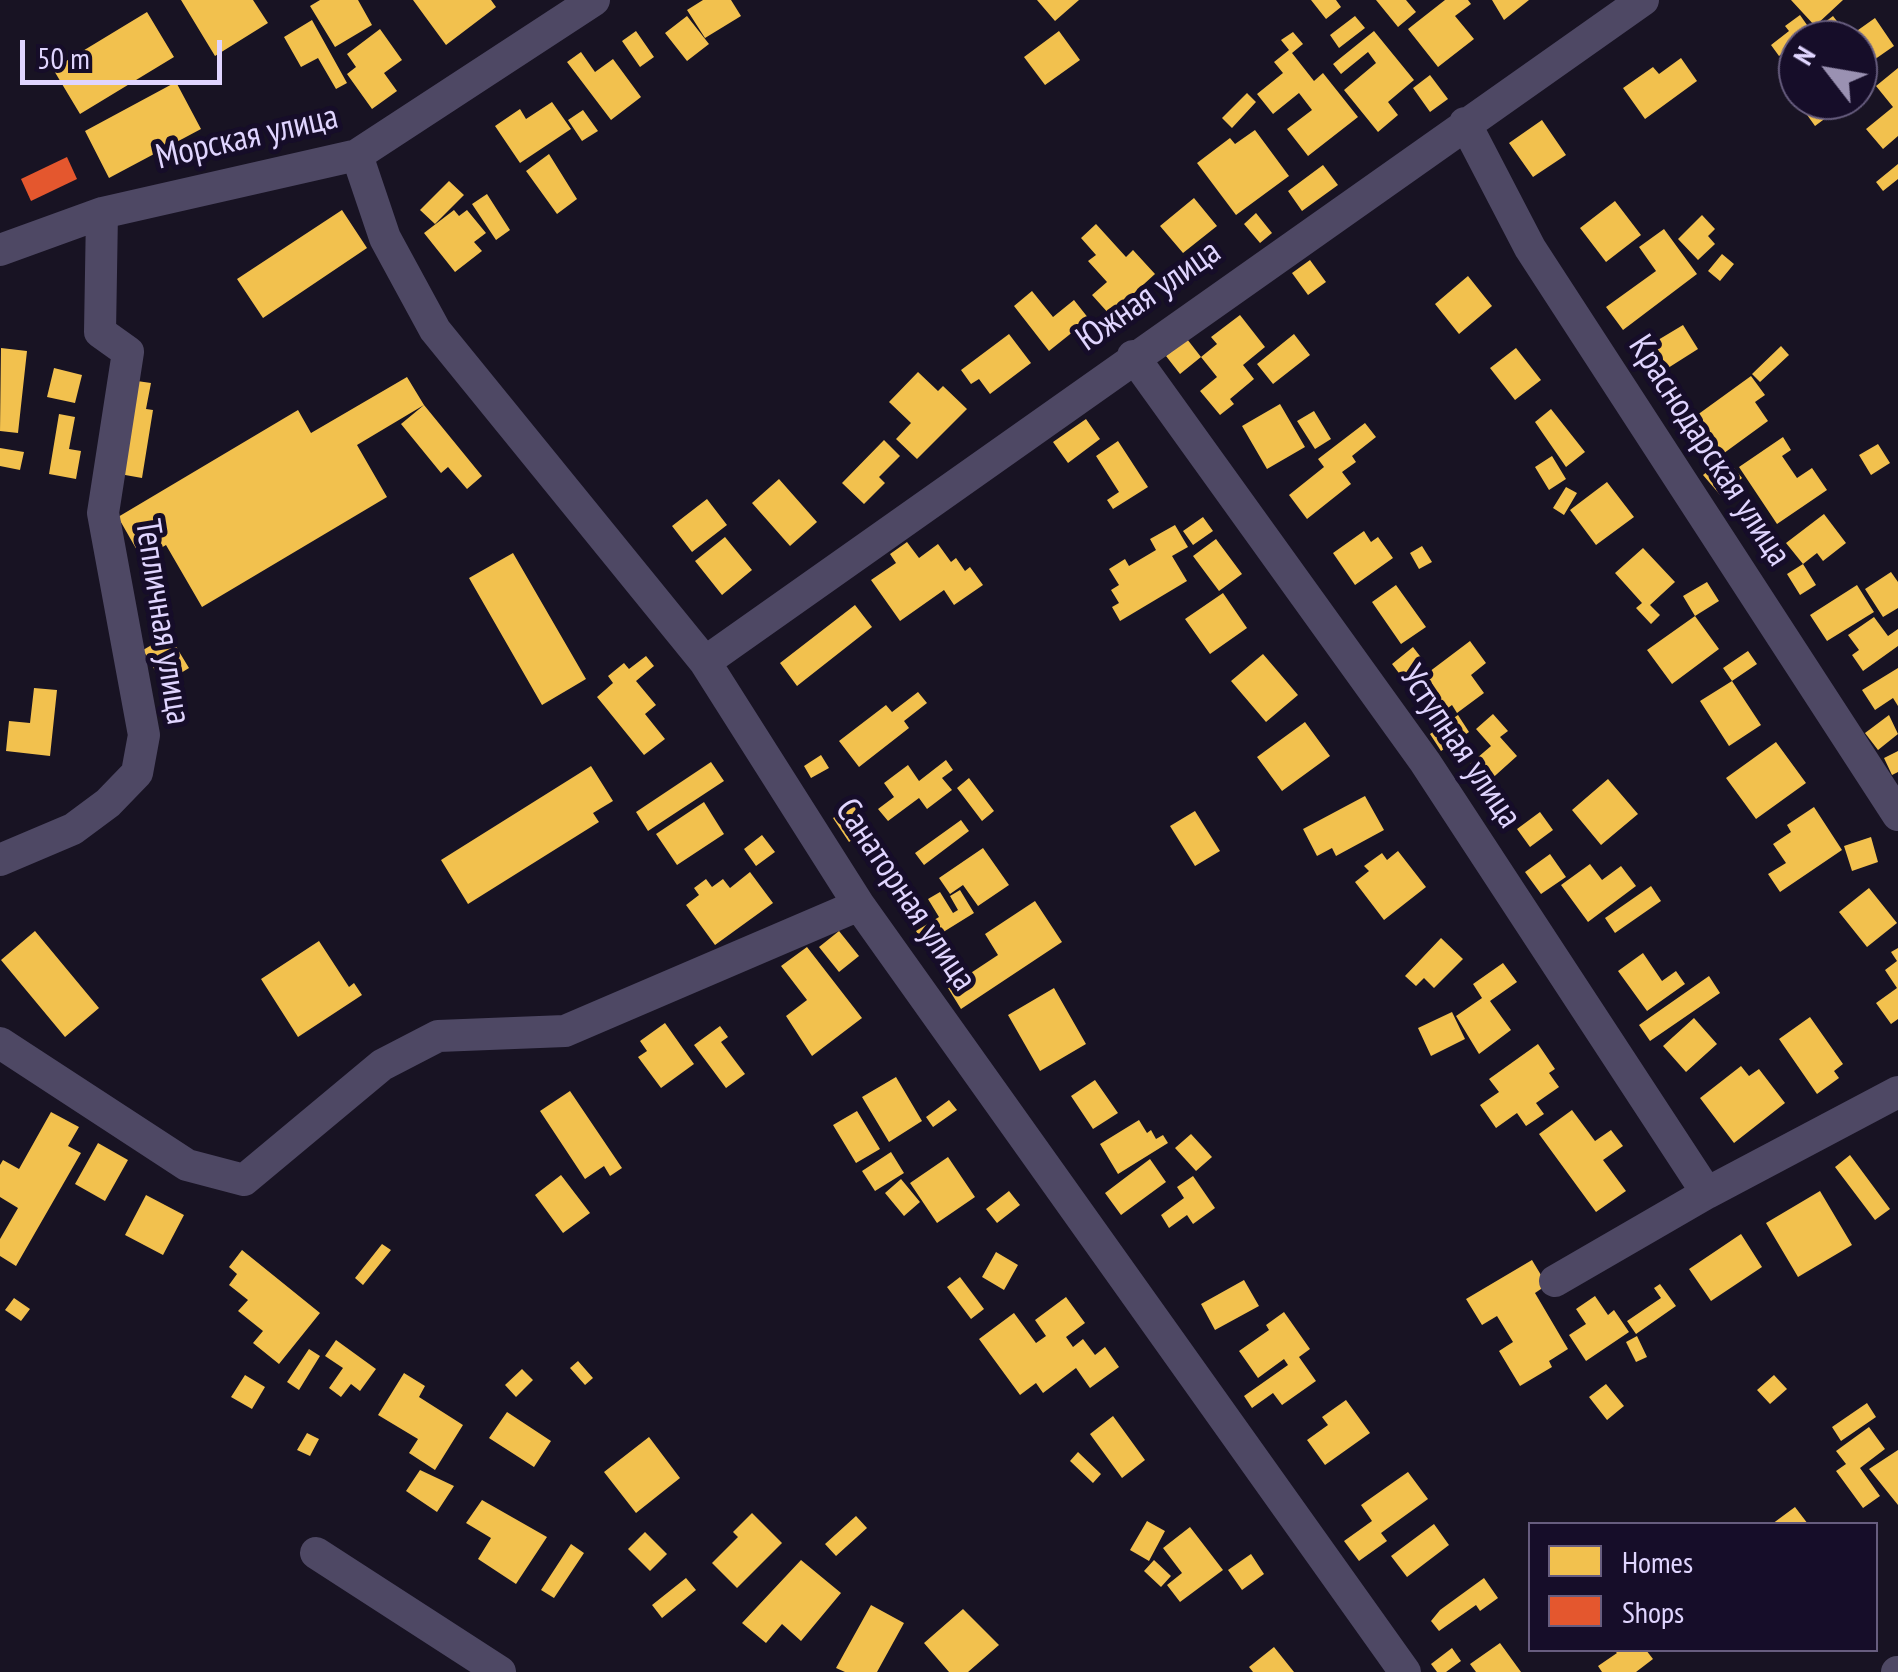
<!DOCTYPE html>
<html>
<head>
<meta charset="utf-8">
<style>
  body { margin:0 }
  #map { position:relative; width:1898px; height:1672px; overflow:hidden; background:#181323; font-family:"PT Sans Narrow",sans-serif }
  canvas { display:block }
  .legend { position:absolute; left:1528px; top:1522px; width:350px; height:130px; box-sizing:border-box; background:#160d29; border:2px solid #675d7f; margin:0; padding:12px 18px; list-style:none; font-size:30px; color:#e0d5ff }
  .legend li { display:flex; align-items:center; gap:20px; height:50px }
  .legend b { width:50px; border:2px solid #675d7f }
  .north { position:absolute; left:1778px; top:20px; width:100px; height:100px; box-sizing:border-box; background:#160d29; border:2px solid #675d7f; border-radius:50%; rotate:301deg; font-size:28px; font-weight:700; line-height:40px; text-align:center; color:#e0d5ff }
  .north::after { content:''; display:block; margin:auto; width:35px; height:45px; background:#9a91b2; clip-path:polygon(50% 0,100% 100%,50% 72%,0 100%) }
  .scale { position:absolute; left:20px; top:40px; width:202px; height:45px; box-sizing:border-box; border:5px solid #e0d5ff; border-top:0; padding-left:12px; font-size:30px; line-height:35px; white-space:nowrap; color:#e0d5ff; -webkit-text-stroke:8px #160d29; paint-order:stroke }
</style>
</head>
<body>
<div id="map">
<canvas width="1898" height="1672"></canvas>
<ul class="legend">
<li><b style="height:28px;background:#f2c14e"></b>Homes</li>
<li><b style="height:28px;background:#e4572e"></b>Shops</li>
</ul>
<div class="north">N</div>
<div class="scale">50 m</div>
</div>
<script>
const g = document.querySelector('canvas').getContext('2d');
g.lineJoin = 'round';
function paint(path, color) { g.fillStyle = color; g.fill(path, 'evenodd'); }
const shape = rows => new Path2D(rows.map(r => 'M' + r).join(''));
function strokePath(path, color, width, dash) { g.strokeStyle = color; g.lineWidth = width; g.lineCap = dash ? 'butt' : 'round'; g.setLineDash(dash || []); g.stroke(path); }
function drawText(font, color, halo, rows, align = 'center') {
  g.font = font + ' "PT Sans Narrow",sans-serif'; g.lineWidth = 10; g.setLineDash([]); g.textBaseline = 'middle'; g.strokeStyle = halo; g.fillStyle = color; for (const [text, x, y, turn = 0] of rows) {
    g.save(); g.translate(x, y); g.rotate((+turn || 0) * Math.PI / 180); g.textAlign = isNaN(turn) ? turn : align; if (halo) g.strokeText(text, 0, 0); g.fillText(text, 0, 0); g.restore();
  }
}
paint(shape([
  [181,0,253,0,268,23,215,56],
  [320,0,358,0,372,25,335,47,310,6],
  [413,0,491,0,496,7,446,45],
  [703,0,731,0,741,16,705,38,687,10],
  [1037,0,1079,0,1055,21],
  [1311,0,1336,0,1341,7,1326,19],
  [1376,0,1406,0,1416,12,1398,27],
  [1445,0,1468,0,1471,4,1455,16,1474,39,1438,67,1408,29],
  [1492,0,1529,0,1504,20],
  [1791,0,1843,0,1815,26],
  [147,12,174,57,80,114,53,69],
  [1800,15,1812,32,1833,16,1846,33,1837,40,1798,40,1798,62,1789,49,1779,56,1771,45,1789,31,1785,26],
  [687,16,709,44,687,61,665,33],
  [1355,16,1365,28,1339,48,1330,35],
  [1875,18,1894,46,1858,71,1858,40,1844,40],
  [312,20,347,83,336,89,318,58,301,67,284,37],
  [380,29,402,60,384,73,397,91,372,109,347,74,356,67,347,54],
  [636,31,654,57,640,67,622,41],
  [1059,31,1080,60,1045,85,1024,57],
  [1374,31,1414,80,1388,102,1398,115,1378,132,1344,90,1376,63,1368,52,1341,74,1333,64],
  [1293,32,1303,44,1292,53,1314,81,1323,73,1358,117,1308,156,1287,129,1312,110,1299,93,1273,114,1257,94,1283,73,1274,62,1289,50,1281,40],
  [581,52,595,72,613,59,641,97,611,120,567,62],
  [1681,58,1697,81,1645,119,1623,88,1653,67,1659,74],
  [1898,68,1898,136,1883,149,1866,129,1893,107,1876,86],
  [1430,75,1448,99,1430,112,1413,88],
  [176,82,201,129,109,178,85,131],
  [1247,93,1256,102,1232,128,1222,118],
  [1824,100,1850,100,1815,126,1805,112],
  [552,102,571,129,520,163,495,126,520,109,526,119],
  [583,110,598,131,582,141,568,120],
  [1542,120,1566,155,1533,177,1509,143],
  [1255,130,1289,176,1236,215,1197,163,1230,138,1235,144],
  [549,154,577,199,557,214,526,171],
  [1898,164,1898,179,1883,191,1876,182],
  [1323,165,1338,185,1302,211,1288,191],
  [449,181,464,195,435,224,420,210],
  [487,194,510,230,496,240,472,204],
  [1194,198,1217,226,1183,253,1160,226],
  [1615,201,1641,235,1606,262,1580,228],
  [342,210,367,248,263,318,237,279],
  [454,210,459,216,467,210,486,233,474,242,482,251,455,272,424,233],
  [1256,213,1272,233,1260,243,1244,224],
  [1702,215,1715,229,1708,236,1715,244,1698,260,1678,239],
  [1096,224,1126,257,1133,250,1155,274,1110,315,1092,295,1107,282,1088,261,1096,255,1081,238],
  [1664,229,1697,274,1623,330,1606,307,1656,271,1639,247],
  [1722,254,1734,264,1720,281,1708,271],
  [1310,260,1326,282,1308,295,1292,273],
  [1468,276,1492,306,1459,334,1435,304],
  [1032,291,1053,317,1074,300,1089,319,1049,351,1014,306],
  [1240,315,1265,347,1243,365,1254,379,1230,399,1234,404,1220,415,1200,391,1217,377,1201,357,1217,344,1211,337],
  [1683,325,1698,349,1668,368,1653,343],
  [1009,334,1031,363,990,394,979,379,971,384,961,370],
  [1294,334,1310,355,1273,384,1257,364],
  [1187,339,1201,357,1180,374,1166,356],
  [1781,346,1789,355,1760,382,1752,374],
  [1,348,27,351,18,433,0,431],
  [1516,348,1541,380,1515,400,1490,368],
  [54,368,82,375,75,403,47,397],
  [918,372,938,391,943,386,967,409,917,459,896,439,911,423,889,402],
  [1751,376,1765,395,1755,402,1768,421,1720,456,1693,418],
  [407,377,424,405,482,476,467,489,448,467,441,473,401,424,424,405,357,445,387,497,202,607,166,545,142,559,118,517,298,410,311,433],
  [130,380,151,383,146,409,153,410,142,478,114,473],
  [1280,404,1305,447,1267,469,1242,426],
  [1551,409,1585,452,1566,467,1535,422],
  [1314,411,1331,439,1315,449,1297,421],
  [59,414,75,417,69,449,81,451,76,479,49,474],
  [1086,419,1100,439,1068,463,1053,442],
  [1365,423,1376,437,1352,456,1356,462,1342,472,1351,484,1307,519,1289,495,1324,467,1318,459],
  [1783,437,1791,450,1782,456,1797,478,1812,468,1827,490,1777,524,1739,467],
  [884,440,900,456,879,477,885,483,864,504,842,483],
  [1118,441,1148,487,1113,509,1107,500,1119,492,1096,456],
  [1878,444,1890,463,1871,475,1859,455],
  [0,448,24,452,20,470,0,466],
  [1552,456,1566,479,1549,490,1535,467],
  [1725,457,1742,478,1721,496,1703,475],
  [779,479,817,522,790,546,752,503],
  [1607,482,1634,517,1596,545,1570,510],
  [1566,487,1577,493,1564,515,1553,508],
  [707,499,727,525,692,552,672,526],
  [1824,514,1846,543,1823,561,1817,553,1803,564,1786,543],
  [1203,517,1213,531,1193,545,1183,531],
  [1175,525,1188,547,1172,556,1187,581,1120,621,1112,607,1119,603,1111,590,1119,585,1109,569,1125,559,1129,566,1156,550,1150,539],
  [1364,531,1371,542,1378,537,1393,558,1355,585,1333,553],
  [725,537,752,570,722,595,695,561],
  [1216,539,1242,574,1219,591,1193,556],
  [907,542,919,558,938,544,951,562,956,558,965,571,970,567,983,585,954,605,944,590,900,621,871,580,896,563,890,554],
  [1422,546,1432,562,1419,569,1410,553],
  [1643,548,1675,582,1650,605,1660,615,1651,624,1636,608,1642,603,1615,573],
  [513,553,586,679,542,705,469,578],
  [1803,564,1816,585,1800,595,1787,574],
  [1891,572,1898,582,1898,608,1883,617,1865,589],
  [1707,582,1719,601,1695,616,1683,596],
  [1396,585,1426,627,1401,644,1372,602],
  [1857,585,1874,612,1827,641,1810,615],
  [1223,593,1247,628,1210,654,1185,619],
  [855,605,872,627,797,686,780,663],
  [1695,616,1719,649,1672,684,1647,650],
  [1874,617,1888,636,1898,629,1898,646,1863,671,1852,655,1859,650,1848,635],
  [169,635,189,668,163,684,143,650],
  [1470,641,1486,663,1471,675,1484,693,1457,713,1452,705,1441,713,1417,681],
  [1413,647,1426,664,1405,681,1392,664],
  [1748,651,1757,664,1732,681,1723,668],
  [1263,654,1298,695,1266,722,1231,681],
  [646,656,654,666,636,681,656,705,645,714,665,739,644,755,597,697,613,683,608,676,624,663,629,669],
  [1898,668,1898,706,1893,698,1875,710,1862,690],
  [1732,681,1761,725,1729,746,1700,701],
  [34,688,57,690,50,756,6,751,9,721,30,723],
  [918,692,927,703,904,721,909,728,859,767,839,741,886,705,892,712],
  [1493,714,1508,731,1500,737,1517,756,1487,783,1470,764,1491,746,1476,729],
  [1458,715,1469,732,1441,751,1430,734],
  [1889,715,1898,734,1878,750,1865,733],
  [1305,722,1330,756,1282,791,1257,757],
  [1776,742,1806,783,1756,819,1726,778],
  [1898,751,1898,772,1892,775,1884,758],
  [821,755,829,768,811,778,804,766],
  [946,760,953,770,942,778,952,790,927,809,919,798,888,821,878,809,894,797,884,783,908,765,919,781],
  [711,762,724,781,648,831,636,812],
  [591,766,613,801,593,813,599,822,468,904,441,860],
  [969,778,994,811,982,821,957,788],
  [1608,779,1638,814,1601,845,1572,810],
  [1365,796,1384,830,1336,856,1332,848,1317,856,1303,829],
  [704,802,724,834,677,865,656,834],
  [855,803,871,827,849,842,833,818],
  [1814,807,1842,850,1780,892,1768,874,1786,863,1773,844,1791,832,1787,825],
  [1195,811,1220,851,1195,866,1170,826],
  [1540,812,1553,830,1530,847,1517,829],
  [961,820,969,831,924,865,915,853],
  [762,835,775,852,756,866,744,849],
  [1871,837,1878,862,1852,871,1844,846],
  [983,848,1009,885,978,906,963,885,950,894,939,878],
  [1398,851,1426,887,1384,920,1355,882,1369,871,1364,866,1382,853,1387,860],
  [1550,854,1566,877,1541,894,1525,872],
  [1590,864,1602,880,1621,866,1636,886,1588,922,1561,885],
  [750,872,773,903,715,945,686,905,699,895,694,888,706,879,712,887,723,879,730,888],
  [1651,886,1661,901,1615,933,1605,918],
  [1869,888,1897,923,1867,947,1839,912],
  [960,890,974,913,924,944,916,931,939,917,928,899,940,892,953,913,958,910,950,896],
  [1035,901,1062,942,961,1009,948,988,998,955,985,934],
  [35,931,99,1008,65,1037,1,960],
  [839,931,859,956,839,972,819,947],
  [1441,938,1463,959,1434,988,1424,978,1416,986,1405,976],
  [319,941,349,987,354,983,362,995,298,1037,261,979],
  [807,947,862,1018,812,1056,786,1016,807,1000,781,966],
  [1898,948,1898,1019,1891,1024,1876,1003,1897,988,1885,970,1897,961,1891,952],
  [1643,953,1662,981,1676,971,1685,984,1647,1011,1618,971],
  [1503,963,1517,982,1490,1001,1511,1030,1479,1054,1456,1016,1482,998,1473,984],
  [1709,976,1720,993,1650,1041,1639,1025],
  [1054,988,1086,1044,1040,1071,1008,1015],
  [1452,1012,1465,1039,1431,1056,1418,1028],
  [1810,1017,1843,1064,1834,1071,1839,1078,1817,1094,1779,1039],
  [1694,1018,1717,1044,1686,1072,1663,1046],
  [665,1023,694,1064,661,1088,638,1057,647,1051,640,1041],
  [720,1026,728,1037,721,1042,745,1074,726,1088,694,1045],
  [1538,1044,1555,1069,1549,1073,1559,1087,1536,1103,1544,1114,1526,1126,1517,1113,1496,1128,1480,1105,1499,1092,1489,1079],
  [1741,1066,1749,1076,1759,1069,1785,1103,1734,1143,1700,1098],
  [896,1077,922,1121,889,1142,862,1097],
  [1095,1080,1118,1113,1093,1129,1071,1096],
  [570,1091,622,1168,610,1176,604,1166,585,1179,540,1111],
  [949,1100,957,1110,933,1127,926,1117],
  [1572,1110,1595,1141,1611,1130,1623,1146,1603,1160,1626,1191,1596,1212,1539,1134],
  [857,1111,880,1149,856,1163,833,1125],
  [51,1112,79,1127,68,1146,81,1153,16,1266,0,1256,0,1239,18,1208,0,1197,0,1165,3,1160,19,1169],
  [1139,1120,1147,1133,1151,1130,1156,1139,1163,1135,1168,1143,1118,1174,1100,1144],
  [1191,1134,1212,1157,1196,1171,1175,1148],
  [98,1143,128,1160,105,1201,75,1184],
  [891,1152,904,1173,875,1191,862,1171],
  [1850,1155,1890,1209,1875,1220,1835,1167],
  [948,1157,975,1197,937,1223,910,1183],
  [1150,1159,1166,1182,1121,1215,1105,1193],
  [561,1175,590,1213,563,1233,535,1195],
  [1193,1176,1215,1208,1193,1224,1187,1215,1169,1228,1161,1215,1184,1198,1177,1187],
  [901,1179,920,1202,904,1216,885,1193],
  [1009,1191,1020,1205,997,1223,986,1209],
  [1820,1191,1852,1245,1798,1277,1766,1223],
  [146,1195,184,1215,163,1255,125,1235],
  [1741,1234,1762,1267,1711,1301,1689,1269],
  [382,1244,391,1250,363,1285,355,1278],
  [242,1250,320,1313,279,1364,253,1343,263,1331,238,1311,248,1300,229,1285,237,1274,229,1267],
  [996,1252,1018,1265,1004,1290,982,1277],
  [1532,1260,1547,1285,1535,1293,1568,1349,1549,1361,1552,1367,1520,1386,1499,1351,1513,1342,1497,1316,1482,1325,1466,1299],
  [960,1277,984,1309,971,1319,947,1287],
  [1244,1280,1259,1306,1215,1330,1201,1304],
  [1660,1284,1676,1306,1636,1334,1627,1321,1661,1298,1654,1288],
  [1595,1296,1608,1315,1614,1310,1629,1332,1586,1361,1569,1335,1586,1324,1576,1309],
  [1066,1297,1085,1323,1066,1337,1073,1347,1083,1339,1095,1355,1105,1347,1119,1367,1090,1388,1076,1368,1043,1393,1036,1383,1020,1395,979,1339,1014,1313,1036,1343,1046,1336,1035,1320],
  [14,1298,30,1309,21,1321,5,1310],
  [1284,1312,1310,1349,1299,1357,1316,1381,1282,1405,1273,1393,1252,1408,1244,1396,1288,1365,1284,1359,1258,1378,1239,1351,1269,1330,1266,1325],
  [1637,1336,1647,1357,1636,1362,1626,1342],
  [336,1340,376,1369,360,1391,351,1384,341,1397,329,1388,343,1368,325,1356],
  [309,1349,320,1356,299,1390,287,1382],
  [578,1361,593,1378,585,1385,570,1368],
  [522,1369,533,1380,516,1397,505,1385],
  [404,1373,425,1386,419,1397,463,1425,435,1470,409,1453,418,1439,378,1415],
  [245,1375,265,1387,252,1409,231,1397],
  [1774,1375,1787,1389,1770,1404,1757,1390],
  [1606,1384,1624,1406,1607,1420,1589,1397],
  [1346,1400,1370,1433,1325,1465,1307,1440,1328,1425,1322,1417],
  [1867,1403,1876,1417,1841,1441,1832,1427],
  [507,1412,551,1441,534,1467,489,1438],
  [1113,1416,1145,1460,1122,1478,1090,1434],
  [1869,1427,1885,1449,1860,1468,1880,1496,1863,1508,1836,1471,1846,1464,1836,1451],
  [307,1433,319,1439,310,1456,297,1450],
  [649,1437,680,1478,636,1513,604,1472],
  [1898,1450,1898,1505,1869,1469],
  [1078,1452,1101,1474,1093,1483,1070,1461],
  [420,1470,454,1486,437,1512,406,1491],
  [1408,1472,1428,1499,1381,1533,1387,1541,1359,1561,1344,1541,1372,1521,1361,1505],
  [482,1500,547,1537,516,1584,478,1559,491,1538,466,1523],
  [1795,1507,1808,1524,1772,1524],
  [752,1513,782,1543,737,1588,712,1563,738,1537,733,1532],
  [856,1516,867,1528,836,1556,825,1544],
  [1147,1521,1165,1531,1149,1561,1130,1550],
  [1434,1524,1449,1545,1407,1577,1391,1556],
  [1190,1527,1223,1570,1180,1602,1167,1585,1182,1573,1163,1548],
  [645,1532,667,1554,650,1571,628,1549],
  [571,1544,584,1553,554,1598,541,1590],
  [1251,1554,1264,1574,1242,1590,1228,1570],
  [801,1560,841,1593,801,1641,782,1624,766,1643,742,1623],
  [1154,1560,1171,1576,1161,1587,1144,1571],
  [686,1578,696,1590,662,1618,652,1605],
  [1484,1578,1498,1598,1480,1611,1476,1605,1439,1631,1431,1621,1440,1610],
  [871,1605,904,1623,877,1672,845,1672,836,1668],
  [963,1609,999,1645,968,1672,949,1672,924,1643],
  [1500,1643,1521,1672,1476,1672,1470,1664],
  [1274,1647,1294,1672,1253,1672,1249,1667],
  [1452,1648,1461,1661,1446,1672,1437,1672,1431,1664],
  [1614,1650,1646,1650,1653,1659,1636,1672,1602,1672,1598,1666,1617,1653]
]), '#f2c14e');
paint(shape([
  [67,157,77,179,31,201,21,179]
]), '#e4572e');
strokePath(shape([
  [1465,123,1530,248,1898,815],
  [357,155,385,238,435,330,705,662,859,905,1405,1672],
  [0,250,102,213,357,155,594,0],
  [1133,356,1425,762,1707,1193],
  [705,662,1643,0],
  [0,860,73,829,108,803,137,773,144,735,103,513,128,352,100,332,102,213],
  [0,1043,187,1165,244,1180,382,1065,438,1036,565,1031,859,905],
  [1555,1281,1707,1193,1898,1092],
  [316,1553,500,1672],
  [1897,1672,1898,1672]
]), '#4e4864', 32);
drawText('35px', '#e0d5ff', '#160d29', [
  ["Морская улица",247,138,-13],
  ["Южная улица",1149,296,-35],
  ["Краснодарская улица",1709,451,57],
  ["Тепличная улица",162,622,81],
  ["Уступная улица",1460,747,56],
  ["Санаторная улица",905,895,56]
]);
</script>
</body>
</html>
